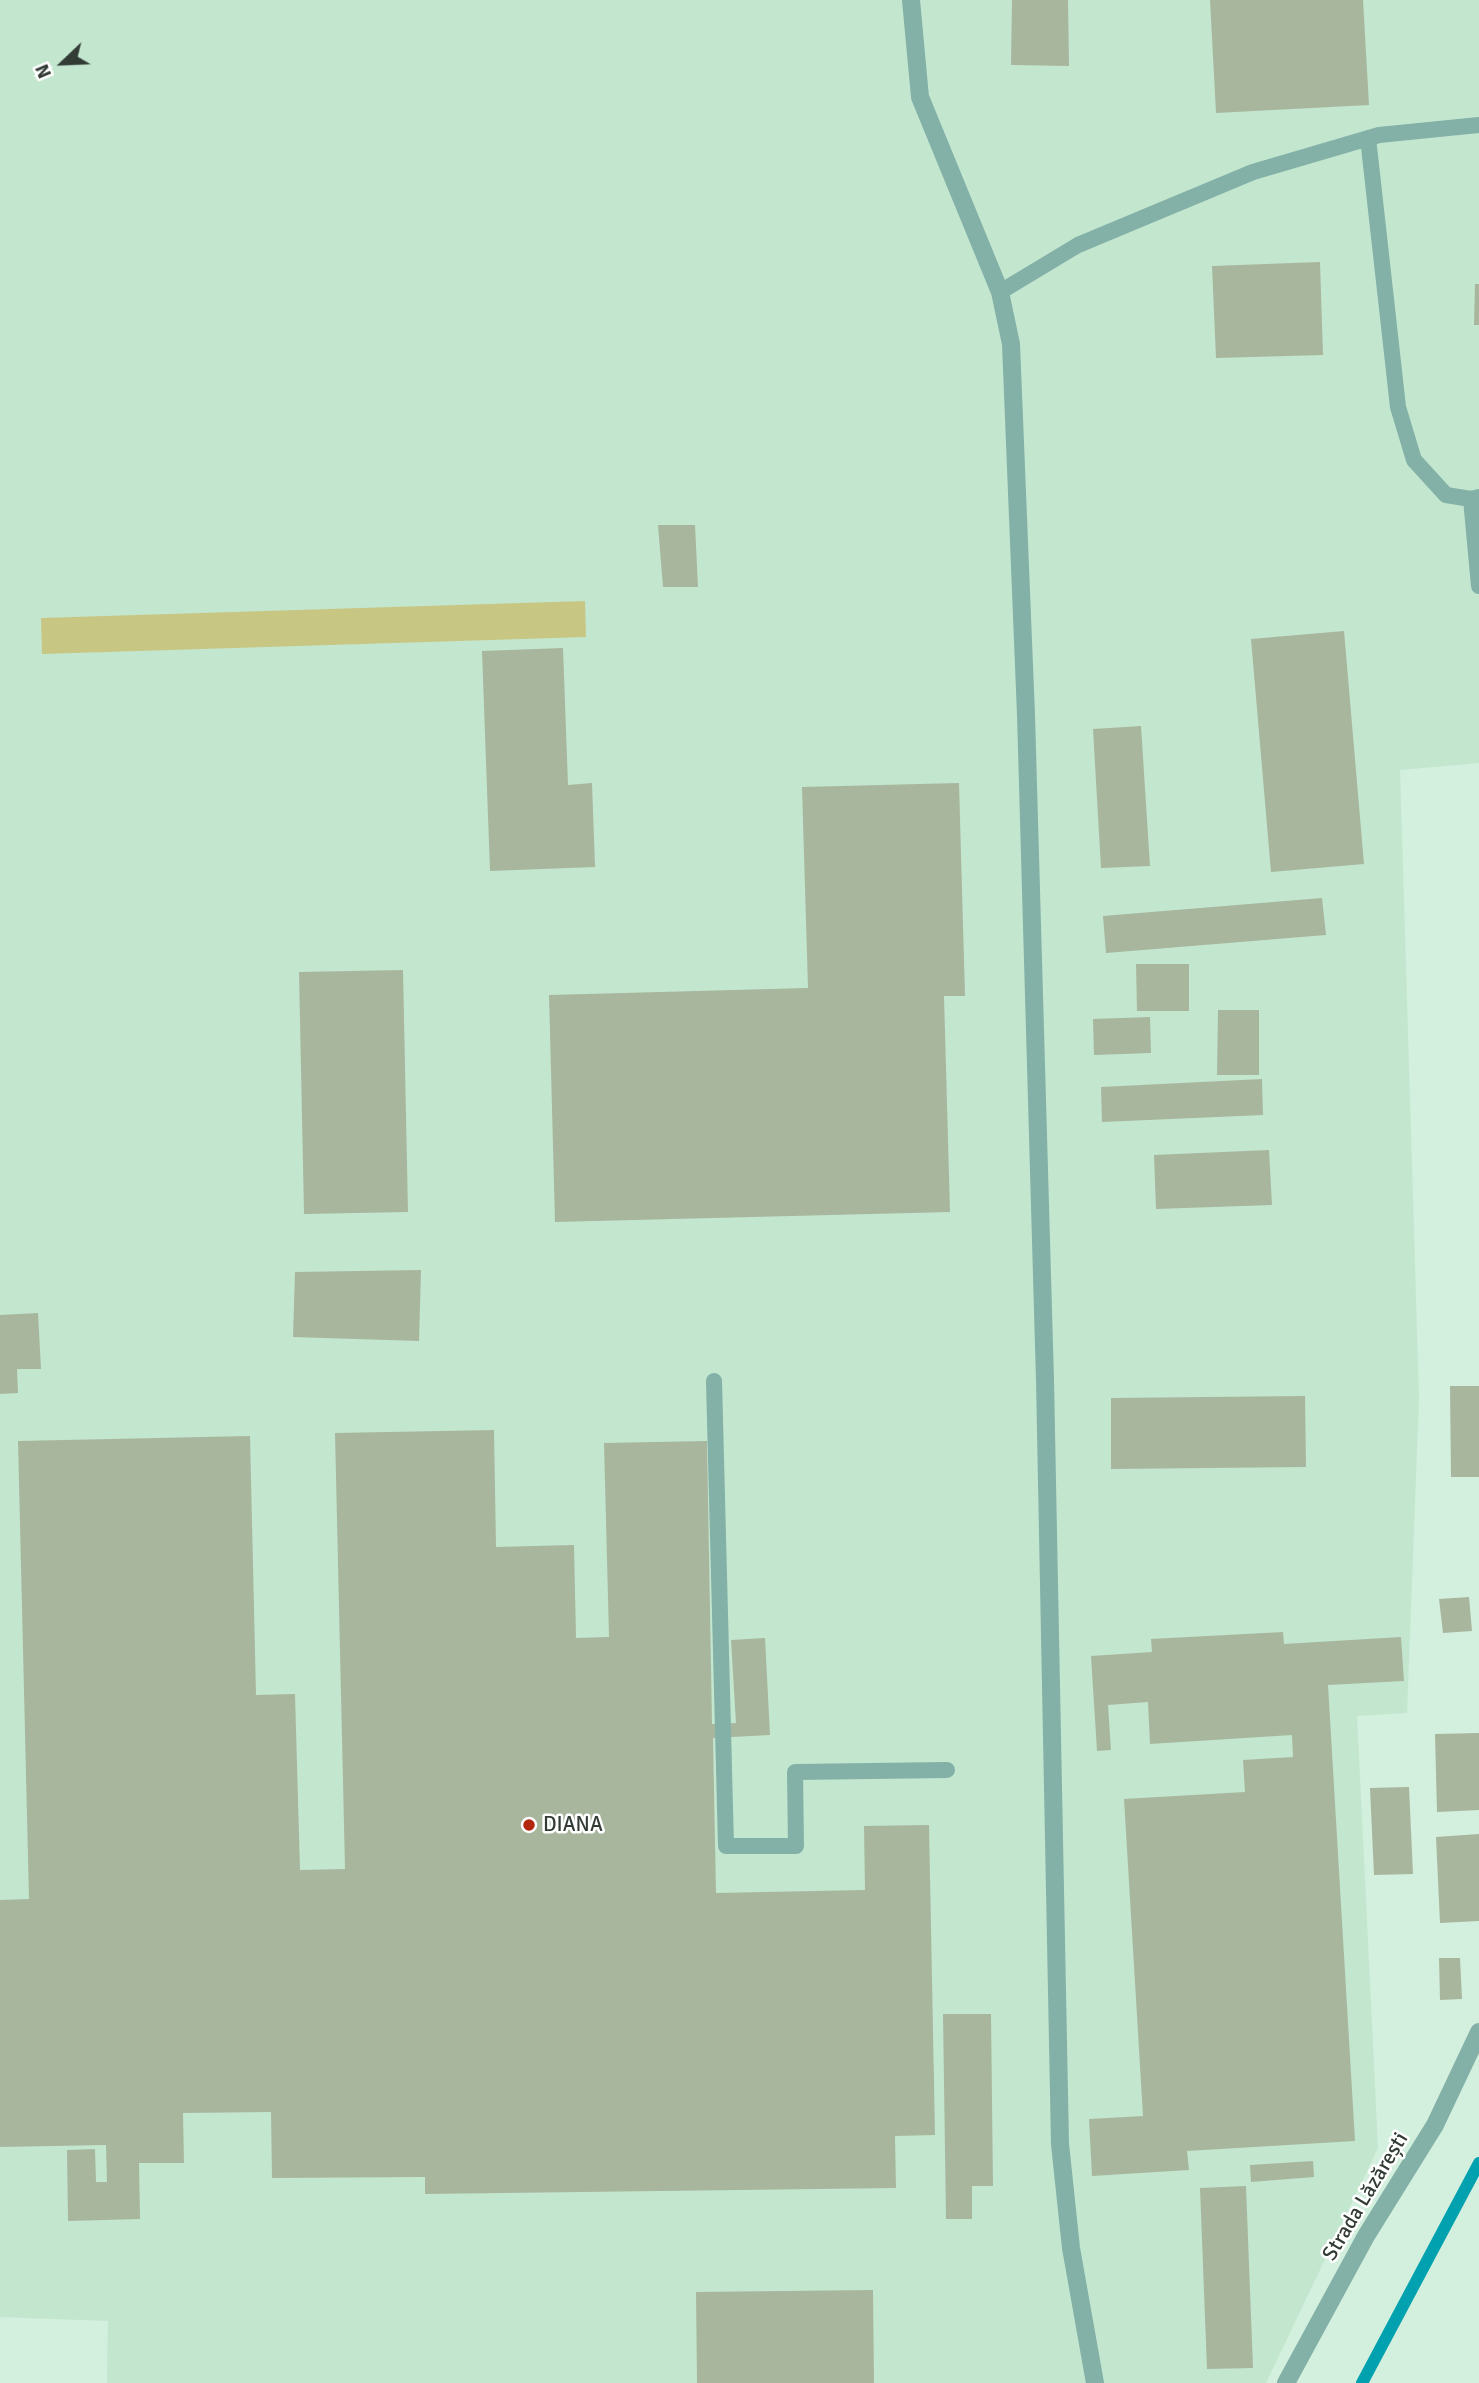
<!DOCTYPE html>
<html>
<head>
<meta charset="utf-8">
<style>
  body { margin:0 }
  #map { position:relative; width:1479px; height:2383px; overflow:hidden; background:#d3efdd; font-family:Signika,sans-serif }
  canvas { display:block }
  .north { position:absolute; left:28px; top:28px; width:70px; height:70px; -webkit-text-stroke:5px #fff; paint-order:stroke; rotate:247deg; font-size:19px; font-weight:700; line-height:28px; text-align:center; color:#323c35 }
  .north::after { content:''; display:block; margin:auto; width:24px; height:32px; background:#323c35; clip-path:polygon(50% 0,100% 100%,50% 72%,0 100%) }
</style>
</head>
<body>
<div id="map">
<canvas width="1479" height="2383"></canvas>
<div class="north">N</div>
</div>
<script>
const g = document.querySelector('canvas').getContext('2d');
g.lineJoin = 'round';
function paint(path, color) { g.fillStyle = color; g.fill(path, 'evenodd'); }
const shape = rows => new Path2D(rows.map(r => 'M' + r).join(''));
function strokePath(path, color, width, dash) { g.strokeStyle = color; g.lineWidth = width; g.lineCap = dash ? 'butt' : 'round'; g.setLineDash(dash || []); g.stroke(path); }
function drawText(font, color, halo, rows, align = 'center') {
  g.font = font + ' Signika,sans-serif'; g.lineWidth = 5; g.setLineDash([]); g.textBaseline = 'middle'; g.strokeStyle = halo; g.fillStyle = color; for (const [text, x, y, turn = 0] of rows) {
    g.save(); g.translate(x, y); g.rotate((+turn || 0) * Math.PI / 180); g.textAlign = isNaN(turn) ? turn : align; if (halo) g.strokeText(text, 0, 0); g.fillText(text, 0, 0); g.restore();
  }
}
paint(shape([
  [0,0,1479,0,1479,763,1400,770,1419,1398,1407,1713,1357,1716,1378,2148,1266,2383,107,2383,108,2321,0,2317]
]), '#c3e6cf');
paint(shape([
  [585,601,586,637,42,654,41,618]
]), '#c8c683');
strokePath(shape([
  [1362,2383,1479,2163]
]), '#01a1b0', 12);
paint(shape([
  [1012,0,1068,0,1069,66,1011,65],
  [1210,0,1363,0,1369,105,1216,113],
  [1320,262,1323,355,1216,358,1212,266],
  [1475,284,1479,284,1479,325,1474,325],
  [658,525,695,525,698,587,663,587],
  [1344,631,1364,864,1271,872,1251,639],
  [563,648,568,785,592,783,595,867,490,871,482,651],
  [1141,726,1150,866,1101,868,1093,729],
  [959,783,965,996,944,996,950,1212,555,1222,549,995,808,988,802,787],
  [1322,898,1326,935,1106,953,1103,916],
  [1136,964,1189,964,1189,1011,1137,1011],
  [403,970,408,1212,304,1214,299,972],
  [1218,1010,1259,1010,1259,1075,1217,1075],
  [1150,1017,1151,1053,1094,1055,1093,1019],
  [1262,1079,1263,1115,1102,1122,1101,1087],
  [1269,1150,1272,1205,1156,1209,1154,1155],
  [421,1270,419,1341,293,1337,295,1272],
  [38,1313,41,1369,17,1369,18,1393,0,1394,0,1315],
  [1450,1386,1479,1386,1479,1477,1451,1477],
  [1305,1396,1306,1467,1111,1469,1111,1398],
  [494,1430,496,1547,574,1545,576,1638,609,1637,604,1443,707,1441,712,1724,736,1723,731,1640,765,1638,770,1735,713,1738,716,1893,865,1890,864,1826,929,1825,935,2135,895,2136,896,2188,425,2194,425,2177,272,2178,271,2112,183,2113,184,2163,139,2163,140,2219,68,2221,67,2150,95,2149,96,2182,107,2182,106,2145,0,2147,0,1900,29,1899,18,1441,250,1436,256,1695,295,1694,300,1870,345,1869,335,1433],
  [1469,1597,1472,1631,1443,1633,1439,1599],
  [1283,1632,1284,1644,1401,1637,1404,1681,1328,1685,1355,2141,1187,2151,1189,2170,1092,2176,1089,2119,1143,2116,1124,1799,1245,1792,1243,1760,1293,1757,1292,1735,1150,1744,1148,1702,1108,1705,1111,1750,1097,1751,1091,1656,1152,1652,1151,1639],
  [1479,1733,1479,1810,1437,1812,1435,1734],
  [1409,1787,1413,1874,1374,1875,1370,1788],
  [1479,1834,1479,1921,1440,1923,1436,1837],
  [1439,1958,1460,1958,1462,1999,1440,2000],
  [943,2014,991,2014,993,2186,972,2186,972,2219,946,2219],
  [1313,2161,1314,2177,1251,2182,1250,2165],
  [1246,2186,1253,2368,1207,2369,1200,2188],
  [873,2290,874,2383,697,2383,696,2292]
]), '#a8b69e');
strokePath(shape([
  [1368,138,1398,407,1414,460,1446,495,1471,499,1479,497],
  [1000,292,1078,245,1253,172,1379,135,1479,125],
  [1471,499,1479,586],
  [714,1381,726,1846,796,1846,795,1772,947,1770]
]), '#83b0a7', 16);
strokePath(shape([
  [911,0,920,97,1000,292,1011,344,1026,715,1045,1380,1060,2144,1071,2248,1095,2383],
  [1286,2383,1366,2236,1435,2125,1479,2032]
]), '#83b0a7', 18);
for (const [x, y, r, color] of [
  [529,1825,7,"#b3270e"]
]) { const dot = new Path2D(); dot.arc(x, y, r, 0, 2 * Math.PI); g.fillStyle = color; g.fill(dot); strokePath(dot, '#fff', 2.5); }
drawText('21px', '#323c35', '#fff', [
  ["DIANA",543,1825]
], 'left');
drawText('21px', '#323c35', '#fff', [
  ["Strada Lăzărești",1366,2197,-59]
]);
</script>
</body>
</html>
